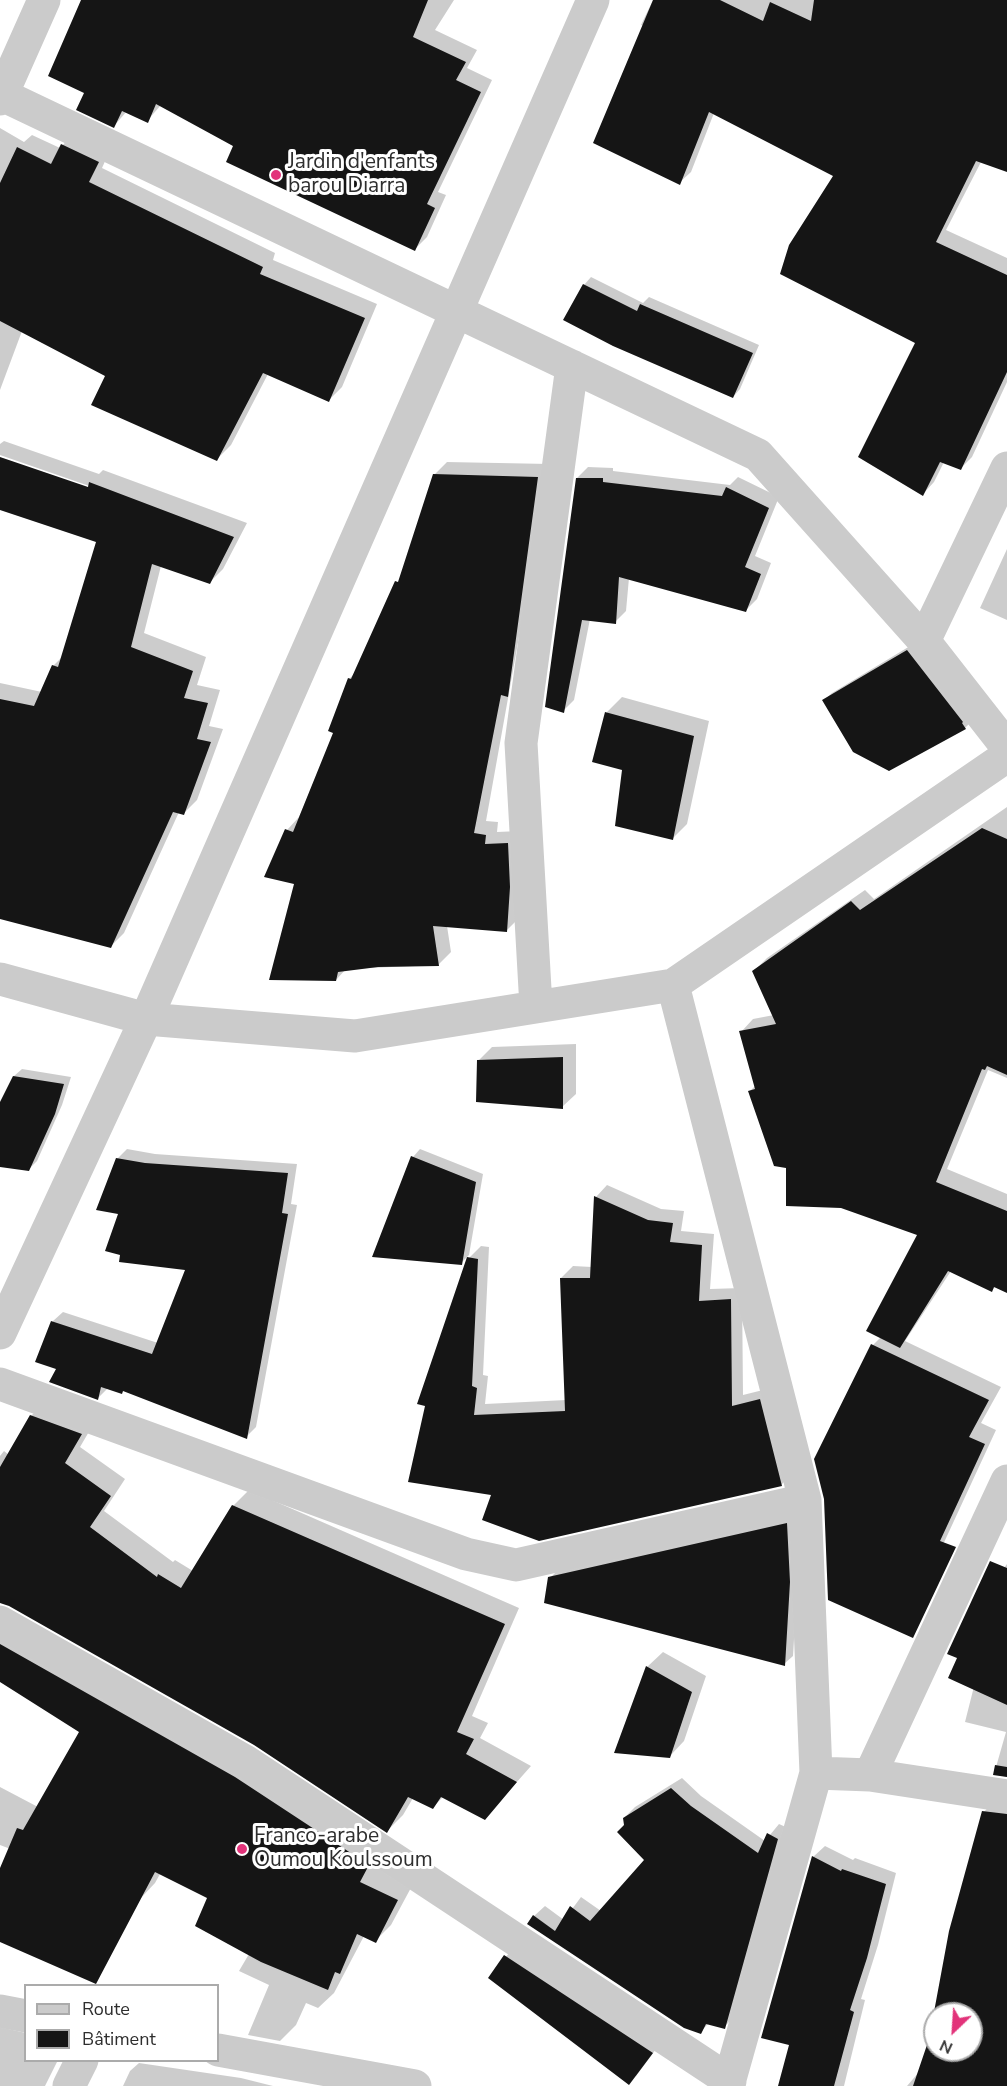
<!DOCTYPE html>
<html>
<head>
<meta charset="utf-8">
<style>
  body { margin:0 }
  #map { position:relative; width:1007px; height:2086px; overflow:hidden; background:#fff; font-family:"Nunito Sans",sans-serif }
  canvas { display:block }
  .legend { position:absolute; left:24px; top:1984px; width:195px; height:78px; box-sizing:border-box; background:#fff; border:2px solid #ababab; margin:0; padding:8px 10px; list-style:none; font-size:18px; color:#2e2e2e }
  .legend li { display:flex; align-items:center; gap:12px; height:30px }
  .legend b { width:30px; border:2px solid #ababab }
  .north { position:absolute; left:923px; top:2002px; width:60px; height:60px; box-sizing:border-box; background:#fff; border:2px solid #ababab; border-radius:50%; rotate:205deg; font-size:16px; font-weight:700; line-height:24px; text-align:center; color:#2e2e2e }
  .north::after { content:''; display:block; margin:auto; width:21px; height:27px; background:#e2337a; clip-path:polygon(50% 0,100% 100%,50% 72%,0 100%) }
</style>
</head>
<body>
<div id="map">
<canvas width="1007" height="2086"></canvas>
<ul class="legend">
<li><b style="height:8px;background:#cbcbcb"></b>Route</li>
<li><b style="height:16px;background:#151515"></b>Bâtiment</li>
</ul>
<div class="north">N</div>
</div>
<script>
const g = document.querySelector('canvas').getContext('2d');
g.lineJoin = 'round';
function paint(path, color) { g.fillStyle = color; g.fill(path, 'evenodd'); }
const shape = rows => new Path2D(rows.map(r => 'M' + r).join(''));
function strokePath(path, color, width, dash) { g.strokeStyle = color; g.lineWidth = width; g.lineCap = dash ? 'butt' : 'round'; g.setLineDash(dash || []); g.stroke(path); }
function drawText(font, color, halo, rows, align = 'center') {
  g.font = font + ' "Nunito Sans",sans-serif'; g.lineWidth = 6; g.setLineDash([]); g.textBaseline = 'middle'; g.strokeStyle = halo; g.fillStyle = color; for (const [text, x, y, turn = 0] of rows) {
    g.save(); g.translate(x, y); g.rotate((+turn || 0) * Math.PI / 180); g.textAlign = isNaN(turn) ? turn : align; if (halo) g.strokeText(text, 0, 0); g.fillText(text, 0, 0); g.restore();
  }
}
paint(shape([
  [119,0,454,0,435,30,477,50,467,68,492,80,438,192,446,195,427,237,415,249,161,105,147,121,127,111,114,126],
  [653,0,1007,0,1007,171,981,162,946,230,1007,258,1007,382,972,457,961,468,944,462,934,482,923,494,917,343,835,175,714,113,691,172,679,183,644,26,641,25],
  [0,128,24,142,32,135,60,148,76,131,111,148,102,168,275,253,273,260,377,304,342,387,329,400,268,374,231,445,217,459,107,375,22,331,0,390],
  [591,277,643,303,649,297,759,345,740,389,733,397,584,285],
  [4,441,99,474,103,470,247,523,223,569,209,583,161,566,144,633,206,657,197,685,220,690,209,726,223,729,197,800,184,813,179,812,124,933,111,946,0,914,0,683,42,692,53,666,63,656,97,541,0,509,0,459,94,491,95,488,0,455,0,444],
  [447,462,550,464,486,821,498,822,497,832,520,831,519,918,506,931,447,926,451,952,438,965,346,969,336,980,296,883,287,830,299,817,335,732,349,679,356,672,401,578,434,475],
  [588,467,613,468,613,471,730,485,738,477,779,497,755,556,771,563,757,599,746,610,629,578,626,611,615,622,590,619,574,700,563,711,577,478],
  [1007,549,1007,620,980,608],
  [915,643,973,720,965,728,889,769,824,700,832,693],
  [622,697,709,721,687,824,672,839,623,769,607,712],
  [1007,807,1007,1078,988,1070,947,1169,1007,1194,1007,1292,996,1286,992,1290,951,1271,905,1341,1001,1387,981,1423,996,1430,910,1616,873,1345,881,1337,919,1234,788,1166,750,1091,756,1085,741,1032,753,1019,774,1015,754,971,767,958,865,890,874,899],
  [576,1044,576,1094,562,1107,479,1060,492,1047],
  [22,1069,71,1077,62,1105,37,1161,29,1169,0,1165,0,1105,14,1076],
  [127,1149,155,1154,297,1164,291,1204,297,1205,256,1427,246,1437,124,1390,108,1388,98,1398,58,1369,37,1361,53,1321,63,1312,158,1343,187,1268,120,1212,117,1159],
  [420,1149,483,1174,469,1255,461,1263,413,1157],
  [607,1185,661,1209,684,1211,681,1231,714,1234,710,1289,742,1288,743,1395,771,1388,793,1473,781,1485,493,1494,409,1481,469,1258,481,1246,489,1247,483,1375,488,1376,485,1404,566,1400,561,1278,573,1266,592,1267,596,1197],
  [47,1400,97,1418,80,1447,125,1479,104,1511,173,1562,175,1560,193,1571,233,1506,249,1490,519,1608,472,1716,488,1723,480,1738,531,1766,485,1818,443,1797,433,1807,413,1798,403,1815,387,1831,255,1743,10,1604,0,1602,0,1456,4,1451,9,1455,31,1416],
  [796,1515,798,1573,793,1656,784,1664,550,1578,559,1569],
  [1007,1564,1007,1777,994,1774,1006,1732,965,1722,1004,1568],
  [0,1617,413,1884,391,1925,375,1941,364,1936,334,1993,318,2008,306,2003,296,2025,280,2041,248,2035,269,1985,239,1971,249,1954,209,1898,160,1874,155,1883,140,1899,0,1845,0,1787,38,1807,81,1731,0,1680],
  [663,1652,706,1676,684,1741,669,1757,647,1667],
  [682,1778,701,1796,765,1841,779,1824,788,1828,735,2016,724,2027,709,2023,700,2032,685,2027,534,1916,545,1906,564,1920,581,1897,601,1911,646,1860,624,1818,635,1807],
  [994,1801,1007,1802,1007,2086,907,2086,919,2072,930,2039,950,1932,984,1812],
  [935,2014,971,2014,971,2050,935,2050],
  [825,1846,853,1860,855,1858,896,1873,878,1945,861,1999,865,2000,844,2086,779,2086,791,2044,813,1857],
  [513,1948,659,2045,636,2076,490,1977],
  [0,2027,26,2033,26,2060,58,2060,45,2086,0,2086],
  [139,2063,241,2078,273,2086,123,2086,130,2071]
]), '#0003');
paint(shape([
  [81,0,428,0,413,37,466,62,456,80,481,92,427,204,435,208,415,251,226,162,233,146,156,104,148,123,122,111,114,128,76,110,84,93,48,76],
  [653,0,720,0,763,21,770,2,811,21,814,0,1007,0,1007,172,976,161,936,242,1007,275,1007,372,961,470,940,462,923,496,858,457,915,343,780,274,789,245,833,176,709,112,680,185,593,143],
  [61,144,99,162,89,182,263,267,260,274,365,318,329,402,263,373,217,461,91,405,105,376,0,321,0,183,17,147,51,164],
  [583,284,637,311,640,304,753,353,733,398,613,346,563,320],
  [0,457,88,487,89,482,234,537,210,584,152,564,131,647,193,671,184,698,208,703,197,739,211,742,184,815,173,812,111,948,0,919,0,699,34,706,52,665,58,667,96,542,0,510],
  [433,474,538,477,508,697,501,695,474,833,486,835,485,844,508,843,510,887,507,932,433,926,439,966,378,967,338,972,336,981,269,980,294,884,264,877,285,829,293,832,333,733,328,731,348,678,351,679,395,581,398,582],
  [576,478,603,478,603,482,722,496,726,487,769,508,745,567,761,574,746,612,619,577,616,624,582,620,564,713,545,707],
  [907,650,963,722,962,723,966,729,889,771,853,752,822,700],
  [605,712,694,736,673,840,615,826,622,770,592,762],
  [982,828,1007,839,1007,1075,987,1066,985,1070,982,1069,936,1182,1007,1211,1007,1293,994,1287,992,1292,948,1271,900,1348,866,1331,917,1235,841,1208,786,1206,786,1168,774,1166,748,1091,755,1089,739,1031,776,1024,752,971,851,901,860,910],
  [563,1057,563,1109,476,1102,477,1060],
  [13,1076,64,1084,55,1114,29,1171,0,1167,0,1102],
  [411,1156,476,1182,462,1265,372,1257],
  [116,1158,145,1163,288,1173,282,1213,288,1214,247,1439,123,1391,122,1394,101,1387,98,1400,49,1382,56,1369,35,1362,51,1321,152,1354,185,1270,119,1262,120,1255,105,1251,118,1214,96,1210],
  [594,1196,648,1220,673,1223,670,1242,702,1245,699,1301,731,1299,732,1406,760,1399,782,1486,539,1541,482,1520,491,1495,408,1482,425,1406,417,1404,467,1257,478,1259,472,1386,477,1388,474,1415,565,1411,560,1278,590,1278],
  [871,1344,989,1400,969,1437,985,1444,940,1541,956,1547,913,1638,828,1600,824,1499,814,1459],
  [30,1415,82,1434,65,1463,111,1496,90,1527,157,1577,158,1574,181,1588,232,1505,505,1624,457,1732,474,1739,466,1754,517,1782,485,1820,441,1797,433,1809,408,1797,387,1833,254,1745,9,1606,0,1603,0,1467],
  [787,1523,790,1582,785,1666,544,1603,548,1577],
  [990,1561,1007,1568,1007,1705,948,1678,957,1658,947,1654],
  [0,1644,235,1777,369,1865,360,1882,398,1900,376,1943,357,1934,340,1974,335,1972,328,1990,261,1962,195,1926,207,1898,155,1872,96,1984,0,1942,0,1868,17,1828,23,1830,79,1732,0,1682],
  [646,1666,692,1692,670,1758,614,1753],
  [995,1765,1007,1767,1007,1777,993,1775],
  [671,1788,691,1806,758,1853,767,1833,778,1839,725,2029,706,2024,701,2034,684,2028,527,1924,533,1915,555,1931,570,1906,590,1921,644,1860,617,1832,624,1825,623,1818],
  [982,1811,1007,1814,1007,2086,913,2086,929,2039,949,1931],
  [935,2014,971,2014,971,2050,935,2050],
  [812,1856,841,1871,842,1869,886,1884,867,1958,850,2010,854,2012,834,2086,778,2086,789,2045,761,2038],
  [504,1955,653,2053,629,2085,488,1978]
]), '#151515');
strokePath(shape([
  [0,94,758,455,924,641,1007,747],
  [0,99,44,0],
  [924,641,1007,468],
  [0,979,146,1019,355,1036,673,985,1007,756],
  [673,985,805,1500,816,1773],
  [536,1007,521,743,572,366],
  [0,1333,146,1019,593,0],
  [0,1384,466,1554,516,1565,805,1500],
  [0,1622,245,1761,730,2081],
  [870,1775,1007,1796],
  [0,2011,26,2016],
  [218,2050,415,2086],
  [69,2086,82,2060],
  [728,2086,816,1773,870,1775,1007,1481]
]), '#cbcbcb', 33);
for (const [x, y, r, color] of [
  [276,175,6,"#e2337a"],
  [242,1849,6,"#e2337a"]
]) { const dot = new Path2D(); dot.arc(x, y, r, 0, 2 * Math.PI); g.fillStyle = color; g.fill(dot); strokePath(dot, '#fff', 2); }
drawText('21px', '#2e2e2e', '#fff', [
  ["Jardin d'enfants",288,163],
  ["barou Diarra",288,187],
  ["Franco-arabe",254,1837],
  ["Oumou Koulssoum",254,1861]
], 'left');
</script>
</body>
</html>
